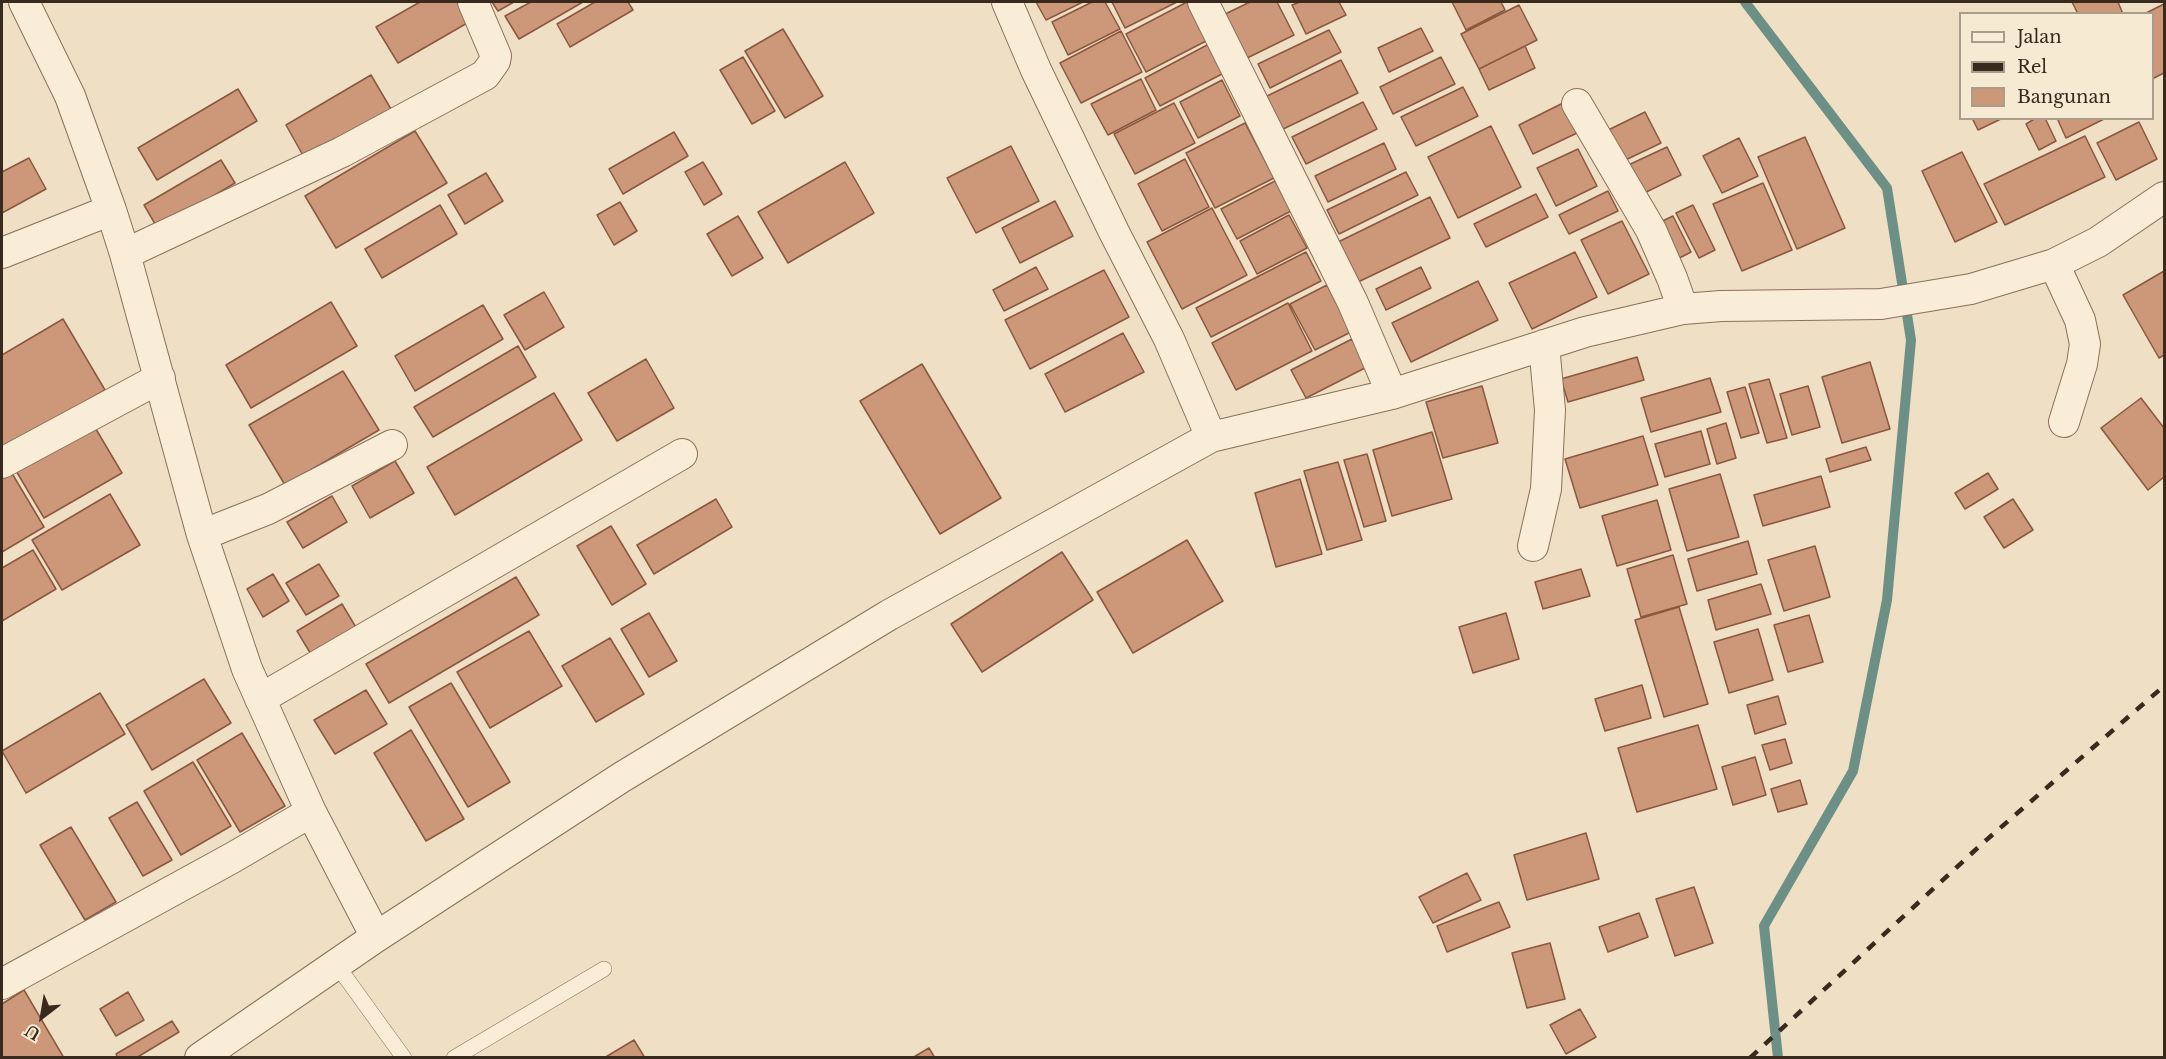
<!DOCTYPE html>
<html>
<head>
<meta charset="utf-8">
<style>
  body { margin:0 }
  #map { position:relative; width:2166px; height:1059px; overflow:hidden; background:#efdfc4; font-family:"Libre Baskerville",serif }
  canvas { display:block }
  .frame { position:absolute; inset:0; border:3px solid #392a1e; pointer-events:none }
  .legend { position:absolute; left:1959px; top:12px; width:195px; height:108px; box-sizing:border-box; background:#f6ead3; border:2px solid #aa9d8b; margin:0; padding:8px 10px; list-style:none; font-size:18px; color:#392a1e }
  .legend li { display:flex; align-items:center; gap:12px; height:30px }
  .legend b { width:30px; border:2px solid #aa9d8b }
  .north { position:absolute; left:12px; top:987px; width:60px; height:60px; -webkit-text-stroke:4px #f6ead3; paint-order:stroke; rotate:211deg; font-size:16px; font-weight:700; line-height:24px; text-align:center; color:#392a1e }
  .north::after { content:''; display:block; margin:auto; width:21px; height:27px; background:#392a1e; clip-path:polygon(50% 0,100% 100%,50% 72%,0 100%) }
</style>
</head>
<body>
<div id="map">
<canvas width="2166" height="1059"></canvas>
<div class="frame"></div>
<ul class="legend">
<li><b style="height:8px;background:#f9edd7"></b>Jalan</li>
<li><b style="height:8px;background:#392a1e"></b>Rel</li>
<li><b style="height:16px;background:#cd9779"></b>Bangunan</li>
</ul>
<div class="north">U</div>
</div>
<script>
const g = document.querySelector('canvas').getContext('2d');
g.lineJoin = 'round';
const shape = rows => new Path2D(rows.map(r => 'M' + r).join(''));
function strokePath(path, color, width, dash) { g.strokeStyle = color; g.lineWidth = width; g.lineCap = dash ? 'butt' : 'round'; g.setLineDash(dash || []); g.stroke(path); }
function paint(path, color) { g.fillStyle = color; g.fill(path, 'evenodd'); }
strokePath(shape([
  [1745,2,1887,188,1911,340,1887,600,1853,771,1764,926,1778,1058]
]), '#6c9085', 10);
const building = shape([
  [420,2,457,2,469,22,398,63,376,27,420,2],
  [492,2,514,2,498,11,492,2],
  [531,2,583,2,519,39,505,16,531,2],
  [595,2,628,2,633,10,570,47,557,24,595,2],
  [1036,2,1083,2,1046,20,1036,2],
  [1092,2,1105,2,1120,29,1068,55,1052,22,1092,2],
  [1112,2,1177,2,1125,28,1112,2],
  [1187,2,1208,40,1146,72,1126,34,1187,2],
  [1250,2,1277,2,1294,35,1239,62,1217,18,1250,2],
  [1300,2,1339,2,1346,15,1306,34,1292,5,1300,2],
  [1452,2,1501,2,1505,10,1466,30,1452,2],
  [2072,2,2118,2,2123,14,2078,14,2072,2],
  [2164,4,2164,73,2152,79,2152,14,2144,14,2164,4],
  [1519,5,1537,40,1479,69,1461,34,1519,5],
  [1421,28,1433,51,1389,72,1378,48,1421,28],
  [783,29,823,96,785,118,745,51,783,29],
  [1329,30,1341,52,1270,88,1258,64,1329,30],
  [1121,31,1142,72,1081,103,1060,63,1121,31],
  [1209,44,1224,73,1160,106,1145,78,1209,44],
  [1525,46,1535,68,1489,90,1479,69,1525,46],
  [743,57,775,111,752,124,720,70,743,57],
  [1441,57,1455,84,1393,114,1380,87,1441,57],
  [1341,60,1358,93,1279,131,1263,98,1341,60],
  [371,75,391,109,305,159,286,125,371,75],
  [1141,79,1156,110,1108,135,1091,104,1141,79],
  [1222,80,1240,116,1198,138,1180,102,1222,80],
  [1463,87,1478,116,1416,146,1401,117,1463,87],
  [238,89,257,121,157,180,138,148,238,89],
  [1363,102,1377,129,1306,164,1292,137,1363,102],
  [1174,103,1195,143,1135,174,1114,134,1174,103],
  [1563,103,1577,133,1533,154,1519,125,1563,103],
  [1645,112,1661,143,1613,166,1598,135,1645,112],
  [1972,118,2003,118,1978,130,1972,118],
  [2036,118,2045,118,2056,141,2039,150,2026,124,2036,118],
  [2057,118,2106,118,2066,138,2057,118],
  [2139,122,2157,159,2116,180,2097,143,2139,122],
  [1245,123,1274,178,1215,208,1186,153,1245,123],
  [1491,126,1521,187,1458,218,1428,157,1491,126],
  [415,131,447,183,336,248,305,196,415,131],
  [674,132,688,156,623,194,609,169,674,132],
  [2085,136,2105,177,2005,225,1984,184,2085,136],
  [1805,137,1845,228,1797,249,1758,157,1805,137],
  [1739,138,1758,176,1722,193,1703,156,1739,138],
  [1384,143,1396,169,1328,202,1315,176,1384,143],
  [1011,146,1039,201,976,233,947,178,1011,146],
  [1667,147,1681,175,1636,197,1622,168,1667,147],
  [1578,149,1597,186,1556,206,1537,168,1578,149],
  [1962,152,1997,222,1955,242,1922,171,1962,152],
  [29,158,46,189,2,213,2,172,29,158],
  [1185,159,1209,207,1162,231,1138,184,1185,159],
  [221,160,235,183,158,229,144,205,221,160],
  [703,162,722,194,704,205,685,172,703,162],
  [845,162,874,213,788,263,758,212,845,162],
  [1406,172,1418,195,1339,234,1327,210,1406,172],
  [486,173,503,201,465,224,448,195,486,173],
  [1275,181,1291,211,1237,239,1221,209,1275,181],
  [1763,183,1792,250,1742,271,1713,204,1763,183],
  [1608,191,1618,211,1569,234,1559,215,1608,191],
  [1536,194,1548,217,1486,247,1474,224,1536,194],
  [1430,197,1450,238,1356,283,1336,243,1430,197],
  [1055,201,1073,236,1020,263,1002,228,1055,201],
  [620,202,637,231,614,245,597,215,620,202],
  [440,205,457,234,382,278,365,249,440,205],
  [1693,205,1715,250,1699,258,1676,213,1693,205],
  [1212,208,1247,275,1182,309,1147,242,1212,208],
  [1289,215,1307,248,1257,274,1240,241,1289,215],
  [738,216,763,258,732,276,707,234,738,216],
  [1673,216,1691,252,1670,263,1652,226,1673,216],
  [1622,221,1649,274,1608,294,1581,240,1622,221],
  [1306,252,1321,281,1211,337,1196,308,1306,252],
  [1575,252,1597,297,1532,329,1509,283,1575,252],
  [1036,267,1048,289,1004,311,993,290,1036,267],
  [1421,267,1431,288,1386,310,1376,289,1421,267],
  [1104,270,1129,317,1030,369,1005,320,1104,270],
  [2164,271,2164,355,2159,358,2123,295,2164,271],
  [1478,281,1498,320,1411,362,1392,323,1478,281],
  [1327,285,1351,332,1315,350,1290,304,1327,285],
  [544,292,564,327,525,350,504,315,544,292],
  [331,302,357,346,251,408,226,365,331,302],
  [1288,303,1312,351,1236,390,1212,343,1288,303],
  [483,305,503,339,415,391,395,356,483,305],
  [63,319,105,390,2,451,2,355,63,319],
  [1123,333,1144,372,1065,412,1045,374,1123,333],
  [1352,339,1367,367,1306,398,1291,370,1352,339],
  [518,346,536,377,433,437,414,407,518,346],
  [1637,357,1644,380,1568,402,1561,379,1637,357],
  [646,359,674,408,617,441,588,393,646,359],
  [1870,362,1890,429,1842,443,1822,377,1870,362],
  [922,364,1001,498,940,534,860,401,922,364],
  [343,371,379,430,285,485,249,425,343,371],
  [1710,378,1721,412,1651,432,1641,398,1710,378],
  [1769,379,1787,438,1767,443,1749,384,1769,379],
  [1482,386,1498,443,1443,458,1426,402,1482,386],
  [1808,386,1820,427,1792,435,1780,394,1808,386],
  [1745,387,1759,433,1741,438,1727,392,1745,387],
  [554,393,582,440,455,515,427,467,554,393],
  [2141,398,2164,428,2164,477,2148,490,2101,428,2141,398],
  [90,419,122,473,44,518,12,464,90,419],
  [1726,423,1736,458,1717,464,1707,429,1726,423],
  [1701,431,1710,464,1665,477,1655,444,1701,431],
  [1432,432,1452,499,1392,516,1373,450,1432,432],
  [1643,436,1658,485,1580,508,1565,459,1643,436],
  [1866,447,1871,460,1830,472,1826,459,1866,447],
  [1367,454,1386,521,1364,527,1344,460,1367,454],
  [395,461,414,493,370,518,352,486,395,461],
  [1338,462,1362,540,1327,550,1304,471,1338,462],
  [7,465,44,527,2,552,2,469,7,465],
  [1988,473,1998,489,1965,509,1955,493,1988,473],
  [1720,474,1739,537,1687,551,1669,489,1720,474],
  [1821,476,1830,507,1763,526,1754,495,1821,476],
  [1300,479,1322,554,1276,567,1255,493,1300,479],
  [110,494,140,545,62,590,32,540,110,494],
  [332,496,347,522,303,548,287,522,332,496],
  [716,499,732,527,654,574,637,545,716,499],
  [2013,499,2033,530,2004,548,1984,517,2013,499],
  [1657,500,1671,550,1617,566,1602,516,1657,500],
  [611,526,646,584,612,605,577,546,611,526],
  [1187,540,1223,601,1133,653,1097,592,1187,540],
  [1748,541,1757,574,1697,591,1688,559,1748,541],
  [1815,546,1830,597,1784,611,1768,560,1815,546],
  [33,550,56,589,2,621,2,568,33,550],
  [1062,552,1093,600,982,672,951,624,1062,552],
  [1673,555,1687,604,1641,617,1627,569,1673,555],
  [319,564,339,596,306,615,286,583,319,564],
  [1581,569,1590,596,1543,609,1535,582,1581,569],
  [273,574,289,601,263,617,247,589,273,574],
  [516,577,539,615,389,703,366,664,516,577],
  [1761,584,1771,614,1716,630,1708,600,1761,584],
  [342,604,360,634,315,661,297,631,342,604],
  [1679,607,1708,704,1664,717,1635,620,1679,607],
  [649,613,677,661,649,677,621,629,649,613],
  [1506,613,1519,659,1473,673,1459,627,1506,613],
  [1809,615,1823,662,1788,672,1774,625,1809,615],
  [1758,629,1773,680,1729,693,1714,642,1758,629],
  [529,631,562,686,490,728,457,672,529,631],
  [610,638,644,694,596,722,562,666,610,638],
  [204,679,231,723,152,770,126,725,204,679],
  [451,683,510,782,468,807,409,707,451,683],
  [1642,685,1651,718,1605,731,1595,699,1642,685],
  [366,690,387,724,335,754,314,720,366,690],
  [100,693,125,734,26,793,2,751,100,693],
  [1778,696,1786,724,1755,734,1747,705,1778,696],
  [1698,725,1717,789,1637,812,1618,748,1698,725],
  [411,730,464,819,426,841,374,753,411,730],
  [242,733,285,806,240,832,197,760,242,733],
  [1785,739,1792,763,1770,770,1762,745,1785,739],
  [1755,757,1766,795,1733,805,1722,767,1755,757],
  [193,762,231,826,181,855,144,791,193,762],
  [1800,780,1807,804,1778,812,1771,789,1800,780],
  [137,802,172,860,143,876,109,818,137,802],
  [71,827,116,902,85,920,40,845,71,827],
  [1586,833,1599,879,1527,900,1514,855,1586,833],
  [1467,873,1481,900,1433,923,1419,897,1467,873],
  [1694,887,1713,943,1675,956,1656,899,1694,887],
  [1499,902,1510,927,1447,952,1437,926,1499,902],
  [1639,913,1648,937,1608,952,1599,927,1639,913],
  [1550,943,1565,999,1527,1008,1512,953,1550,943],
  [24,990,64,1058,2,1058,2,1004,24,990],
  [128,992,144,1020,116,1036,100,1009,128,992],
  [1580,1009,1596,1037,1566,1054,1550,1025,1580,1009],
  [172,1021,179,1032,136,1058,118,1058,116,1054,172,1021],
  [634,1040,645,1058,604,1058,634,1040],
  [929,1048,935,1058,912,1058,929,1048]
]);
paint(building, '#cd9779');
strokePath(building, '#89583f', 1.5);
const service = shape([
  [336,964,404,1058],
  [454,1058,604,969]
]);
const minor = shape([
  [24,2,70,96,111,210,125,254,202,535,247,669,311,812,376,937],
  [1007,2,1036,70,1114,232,1169,339,1211,437],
  [1203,2,1353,303,1392,394],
  [1577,104,1651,230,1672,278,1683,309],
  [2,253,111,210],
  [125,254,342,152,485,75,495,61,496,56,473,2],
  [2054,264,2080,320,2085,344,2082,364,2064,422],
  [2,463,160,378],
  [202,535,268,509,392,445],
  [1533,546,1546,489,1550,410,1544,345],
  [260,699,682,454],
  [2,984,232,858,311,812],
  [200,1058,376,937,622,777,889,615,1211,437,1392,394,1585,332,1683,309,1721,306,1881,304,1971,289,2054,264,2098,242,2164,197]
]);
strokePath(service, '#8a705a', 16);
strokePath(minor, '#8a705a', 32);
strokePath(service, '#f9edd7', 15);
strokePath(minor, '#f9edd7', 30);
strokePath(shape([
  [1750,1058,1984,842,2164,686]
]), '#392a1e', 4.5, [10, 10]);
</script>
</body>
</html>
